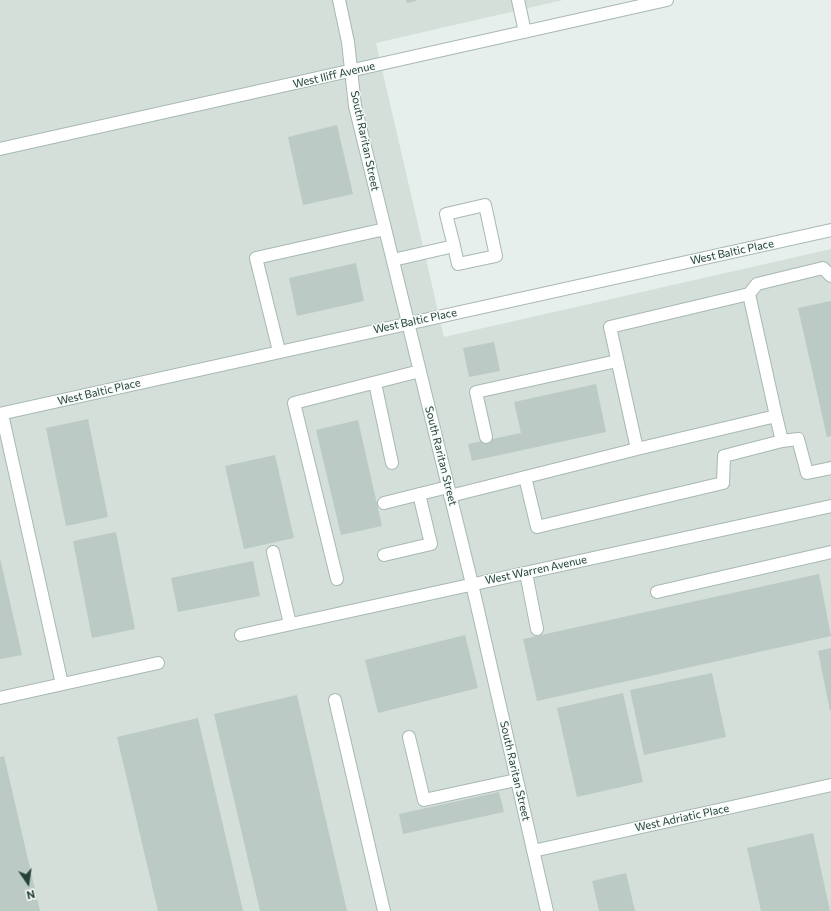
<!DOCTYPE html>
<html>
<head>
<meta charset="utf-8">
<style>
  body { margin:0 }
  #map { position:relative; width:831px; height:911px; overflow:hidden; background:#e6efeb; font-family:Commissioner,sans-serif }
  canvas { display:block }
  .north { position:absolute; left:8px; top:863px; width:40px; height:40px; -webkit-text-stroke:3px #f7fbf9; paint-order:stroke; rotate:167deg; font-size:11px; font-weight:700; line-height:16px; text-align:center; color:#24423a }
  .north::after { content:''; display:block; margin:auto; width:14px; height:18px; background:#24423a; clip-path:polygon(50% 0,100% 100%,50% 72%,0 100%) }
</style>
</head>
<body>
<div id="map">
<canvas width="831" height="911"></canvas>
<div class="north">N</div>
</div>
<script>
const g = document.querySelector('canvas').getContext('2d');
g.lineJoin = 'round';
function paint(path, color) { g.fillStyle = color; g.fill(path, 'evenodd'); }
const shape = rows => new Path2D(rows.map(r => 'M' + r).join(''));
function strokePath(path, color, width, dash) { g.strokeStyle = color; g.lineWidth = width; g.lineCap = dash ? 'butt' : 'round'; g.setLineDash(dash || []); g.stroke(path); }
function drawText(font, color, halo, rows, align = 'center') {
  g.font = font + ' Commissioner,sans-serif'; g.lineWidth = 3; g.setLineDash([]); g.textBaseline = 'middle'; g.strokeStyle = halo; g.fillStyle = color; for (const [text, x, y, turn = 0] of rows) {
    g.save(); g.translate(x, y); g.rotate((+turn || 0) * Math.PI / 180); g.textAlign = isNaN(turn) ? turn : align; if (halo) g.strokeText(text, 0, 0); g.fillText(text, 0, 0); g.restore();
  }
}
paint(shape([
  [0,0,563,0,376,43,444,337,831,249,831,911,0,911]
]), '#d4dfda');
paint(shape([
  [406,0,416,0,416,1,407,3],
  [337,125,353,194,303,205,288,137],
  [356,263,364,301,297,316,289,278],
  [831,301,831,436,827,437,798,308],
  [494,342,500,371,469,377,463,348],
  [596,384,606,432,472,461,468,444,521,433,514,402],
  [88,419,108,517,66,526,46,428],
  [358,420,382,526,341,535,316,430],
  [275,455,294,538,244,549,225,466],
  [116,532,135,629,92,638,73,541],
  [0,558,22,655,0,659],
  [253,561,260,596,178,612,171,578],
  [819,574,831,636,537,701,523,639],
  [465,635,478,688,378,713,365,660],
  [831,648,831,710,830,711,818,651],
  [712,673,726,737,644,755,630,690],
  [623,693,643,782,577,797,557,708],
  [297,695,347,911,260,911,214,714],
  [198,718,243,911,158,911,117,737],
  [4,756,40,911,0,911,0,757],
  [499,792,504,812,403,834,399,814],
  [813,833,830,911,761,911,747,848],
  [626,873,635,911,599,911,592,881]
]), '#bbcac4');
const minor = shape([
  [339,0,348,42,355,106,472,584,547,911],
  [518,0,525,32],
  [0,149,667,0],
  [393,260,454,246,458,264,496,256,485,205,446,214,454,246],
  [279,351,256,258,385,229],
  [375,383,392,463],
  [0,414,831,230],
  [2,414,62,684],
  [776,416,782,441,798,439,807,473,831,468],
  [486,437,476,392,617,361],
  [637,449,776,416,749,294],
  [525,477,537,527,723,483,724,456,782,441],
  [450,496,637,449,610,327,749,294,757,284,823,268,831,276],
  [384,503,448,487],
  [273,552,290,624],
  [384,555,431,544,419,494],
  [526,573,537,629],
  [337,579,294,403,420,371],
  [657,592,831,552],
  [241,635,831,506],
  [0,698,158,663],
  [335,700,384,911],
  [409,737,424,800,516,780],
  [533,851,831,785]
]);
strokePath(minor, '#a8b8b2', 14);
strokePath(minor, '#fff', 12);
drawText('11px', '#24423a', '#f7fbf9', [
  ["West Iliff Avenue",334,75,-13],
  ["South Raritan Street",365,141,78],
  ["West Baltic Place",732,252,-12],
  ["West Baltic Place",415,321,-12],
  ["West Baltic Place",99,392,-13],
  ["South Raritan Street",441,456,76],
  ["West Warren Avenue",536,570,-12],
  ["South Raritan Street",515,771,77],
  ["West Adriatic Place",682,818,-12]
]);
</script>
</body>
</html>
